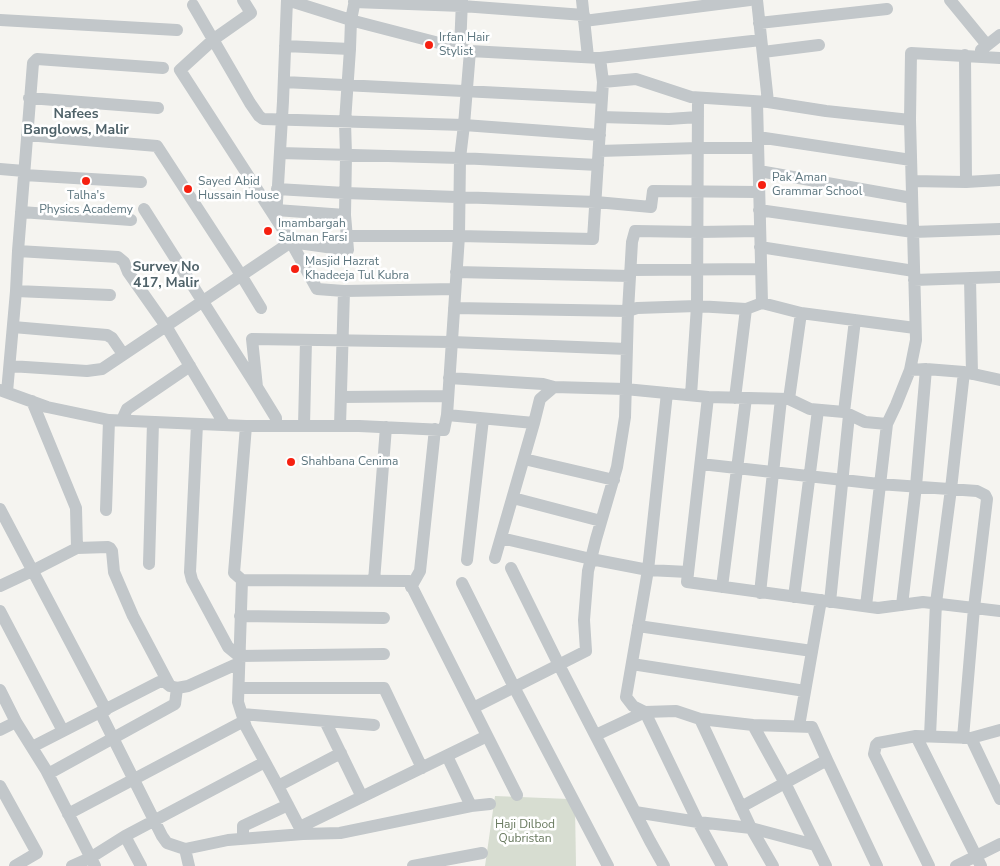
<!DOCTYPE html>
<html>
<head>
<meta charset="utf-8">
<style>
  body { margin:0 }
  canvas { display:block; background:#f5f4f0 }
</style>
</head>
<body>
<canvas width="1000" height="866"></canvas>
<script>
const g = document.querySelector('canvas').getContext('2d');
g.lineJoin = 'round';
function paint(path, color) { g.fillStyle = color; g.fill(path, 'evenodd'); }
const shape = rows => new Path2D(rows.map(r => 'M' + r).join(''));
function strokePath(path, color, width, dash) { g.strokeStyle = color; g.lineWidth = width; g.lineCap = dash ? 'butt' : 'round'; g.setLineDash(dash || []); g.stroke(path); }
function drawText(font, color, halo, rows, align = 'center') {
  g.font = font + ' "Nunito Sans",sans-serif'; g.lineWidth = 5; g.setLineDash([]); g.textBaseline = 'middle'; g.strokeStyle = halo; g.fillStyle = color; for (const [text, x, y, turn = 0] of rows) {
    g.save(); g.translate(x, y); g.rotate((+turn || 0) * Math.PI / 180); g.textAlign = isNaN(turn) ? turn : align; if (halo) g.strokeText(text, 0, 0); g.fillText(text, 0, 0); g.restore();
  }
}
paint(shape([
  [495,796,569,799,575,806,576,866,485,866]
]), '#d7ddd1');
strokePath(shape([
  [243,0,251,13,214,39,180,70,291,242,317,289,344,291,455,289],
  [582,0,588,57],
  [757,0,768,102],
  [950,0,987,45],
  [354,2,462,6,584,15],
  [193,5,250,103,259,116,263,119,464,125,600,135],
  [0,20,177,30],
  [584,21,750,0],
  [759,23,887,9],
  [285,46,350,49],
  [460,49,462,0],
  [981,50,1000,35],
  [470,51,464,125,460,158,459,236,447,415,534,423],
  [763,52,819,45],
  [965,55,966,182],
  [284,82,602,98],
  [603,82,636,79,691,97,768,102,826,111,910,120],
  [29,98,158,108],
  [757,102,762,303],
  [601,117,669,119,698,117],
  [27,135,157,146,241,275,261,308],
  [758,137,911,160],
  [599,151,698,148,758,148],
  [280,153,460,158,598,165],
  [0,169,24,171],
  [759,171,912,198],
  [24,175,141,182],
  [912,181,966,182,1000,180],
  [277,189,345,193,596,202,651,207,653,191,759,192],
  [144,209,257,387,276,418,276,426],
  [276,210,345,215],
  [759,210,913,232,1000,229],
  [21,212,131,220],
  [276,219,283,101,287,0,354,21,470,51,600,58],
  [346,236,459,236,593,239,603,82,600,58,761,40],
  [760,247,914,271],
  [18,251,118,257,124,262,128,272,166,326,225,425],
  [631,270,761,269],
  [456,272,630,276],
  [970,278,972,374],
  [914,280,1000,277],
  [16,291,110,295],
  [454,308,628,311,637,308,697,306,746,309,762,303,801,313,915,328],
  [13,327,107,335,112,338,123,354],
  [10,366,87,371,102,369,291,242,348,250,345,215,346,155,345,122,350,49,351,20,355,0],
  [910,370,916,340,910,120,911,53,1000,58],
  [449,378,543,384,554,387],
  [257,387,252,339,452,342,627,349],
  [0,390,47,407,109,420,246,426,359,426,444,430,447,415],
  [7,392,16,291,18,251,33,63,37,59,163,68],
  [667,393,648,570,626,697,633,706,645,712,676,711,700,719,753,725,812,727,827,760,877,866],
  [691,395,697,306,698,98],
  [341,397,448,396],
  [708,397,687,582,878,608,923,602,1000,611],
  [735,398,746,309],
  [789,399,801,313],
  [32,401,76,508,77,548],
  [844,412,855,320],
  [122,420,127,409,190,366],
  [197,424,190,572,192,580,228,647,239,656,384,654],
  [246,426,234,573,242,580,238,702,246,727,278,786,303,834],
  [304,426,306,340],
  [340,426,344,291],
  [524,459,614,480],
  [701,464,879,484,977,491,985,495,987,499,974,608,963,738],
  [513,498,601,521],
  [0,509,106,710],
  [106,510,109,420],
  [501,538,591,559,648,570,688,572],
  [495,558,534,423,540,399,554,387,625,389,708,397,789,399,810,409,844,412,865,422,887,424,896,405,910,370,926,369,964,372,1000,380],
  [467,560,483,419],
  [149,564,153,422],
  [511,568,559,665,650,841,664,866],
  [242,580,409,581,517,795],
  [374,581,386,427],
  [462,583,514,687,608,866],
  [0,586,32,571,77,548,108,547,110,548,112,551,114,572,133,616,170,686],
  [411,587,420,571,435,429],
  [722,587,746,398],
  [760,593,781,399],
  [794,597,818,410],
  [830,602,849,415],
  [902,605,916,486,926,369],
  [866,606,887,424],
  [0,611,63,731],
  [240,616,384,618],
  [638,626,812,651],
  [632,664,805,691],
  [239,688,384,688,422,768],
  [0,690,16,722,46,770,95,866],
  [473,708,586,651,584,620,588,571,596,539,617,467,625,417,628,311,632,242,635,231,698,232,760,231],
  [100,712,162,836,167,843,185,849],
  [242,714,374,725],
  [700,719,751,828,773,866],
  [325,721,362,797],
  [753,725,785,783,826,866],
  [799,726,821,600],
  [0,730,16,722],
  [596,735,645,712,698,822,722,866],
  [916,736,981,866],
  [930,736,936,603,951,489,964,372],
  [971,738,1000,799],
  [32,747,159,682,165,682,170,686,177,688,188,686,239,663],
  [447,756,471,806],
  [48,774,175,704,177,688],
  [0,786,37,853,15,866],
  [278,786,341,753],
  [741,807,827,760],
  [635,812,698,822,751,828,815,845],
  [68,814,244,721],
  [300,827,487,736],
  [125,836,141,866],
  [243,839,243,826,288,805],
  [72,866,90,858,125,836,265,762],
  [189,866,185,849,228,840,303,834,340,833,471,806,490,804],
  [413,866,482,853],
  [929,866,874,754,876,745,878,743,916,736,971,738,1000,730],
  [956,866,1000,844]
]), '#c2c7ca', 12);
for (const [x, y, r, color] of [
  [429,45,5,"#f62010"],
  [86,181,5,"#f62010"],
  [762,185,5,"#f62010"],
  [188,189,5,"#f62010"],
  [268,231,5,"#f62010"],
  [295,269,5,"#f62010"],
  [291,462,5,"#f62010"]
]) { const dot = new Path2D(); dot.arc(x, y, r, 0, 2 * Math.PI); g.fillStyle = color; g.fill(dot); strokePath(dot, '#fff', 2); }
drawText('12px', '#5d767f', '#fff', [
  ["Irfan Hair",439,38],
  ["Stylist",439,52],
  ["Pak Aman",772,178],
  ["Grammar School",772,192],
  ["Sayed Abid",198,182],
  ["Hussain House",198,196],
  ["Talha's",86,196,"center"],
  ["Physics Academy",86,210,"center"],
  ["Imambargah",278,224],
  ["Salman Farsi",278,238],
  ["Masjid Hazrat",305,262],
  ["Khadeeja Tul Kubra",305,276],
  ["Shahbana Cenima",301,462]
], 'left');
drawText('12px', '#6a7b60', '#fff', [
  ["Haji Dilbod",525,825],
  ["Qubristan",525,839]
]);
drawText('bold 14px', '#4f6269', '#fff', [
  ["Nafees",76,115],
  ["Banglows, Malir",76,131],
  ["Survey No",166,268],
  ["417, Malir",166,284]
]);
</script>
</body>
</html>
